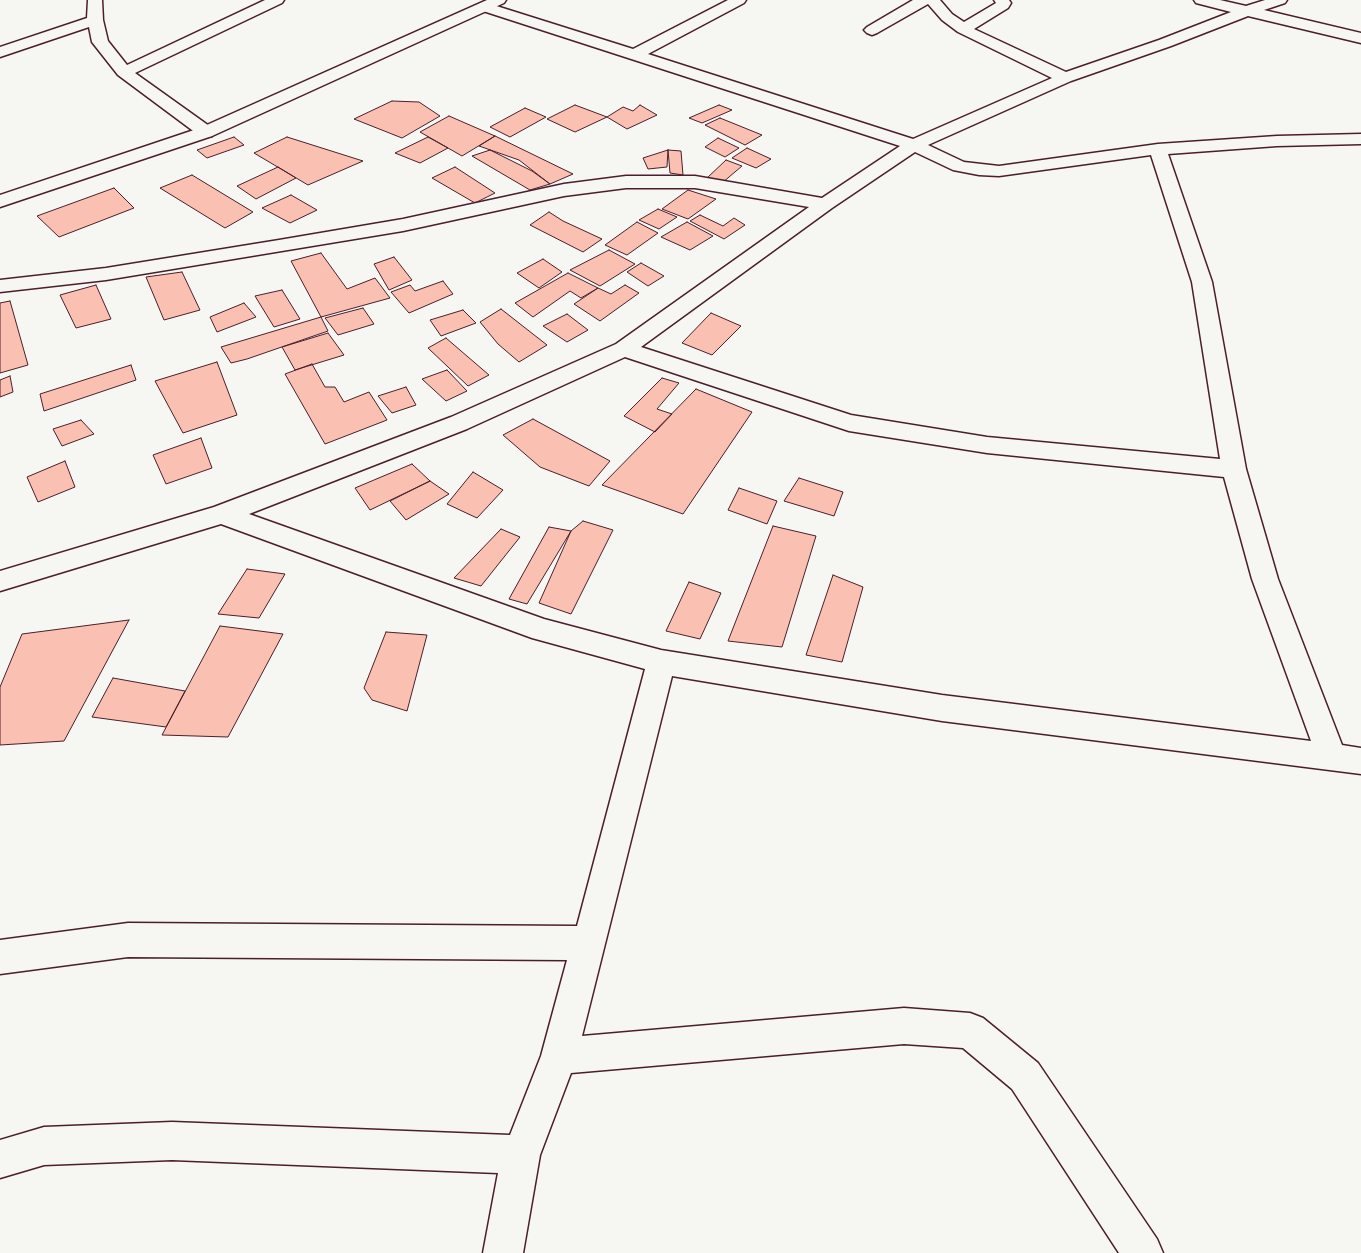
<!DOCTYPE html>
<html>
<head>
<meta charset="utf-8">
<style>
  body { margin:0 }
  canvas { display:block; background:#f6f6f2 }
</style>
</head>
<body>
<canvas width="1361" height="1253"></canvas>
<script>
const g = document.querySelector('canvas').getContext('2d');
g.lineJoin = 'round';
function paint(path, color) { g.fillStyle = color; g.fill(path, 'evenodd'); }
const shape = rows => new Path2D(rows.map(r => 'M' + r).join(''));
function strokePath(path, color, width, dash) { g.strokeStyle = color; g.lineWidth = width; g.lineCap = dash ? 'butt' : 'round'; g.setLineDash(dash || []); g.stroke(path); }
const building = shape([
  [392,101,419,102,440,116,402,138,354,119,392,101],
  [575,105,607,117,575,132,547,119,575,105],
  [640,105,657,115,627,129,607,117,623,107,633,111,640,105],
  [719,105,732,110,702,123,689,118,719,105],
  [525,108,546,117,510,137,490,127,525,108],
  [449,116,495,136,462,156,420,132,449,116],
  [720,118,762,135,745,145,705,125,720,118],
  [495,136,573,174,550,184,519,160,479,146,495,136],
  [234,137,244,145,207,158,197,150,234,137],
  [287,137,363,161,308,185,254,153,287,137],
  [428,137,448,148,420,163,395,153,428,137],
  [718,138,739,148,725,157,705,147,718,138],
  [747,148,771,159,756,168,732,158,747,148],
  [490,150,532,171,550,184,530,190,472,156,490,150],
  [668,150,667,167,648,169,643,158,668,150],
  [668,150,681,151,683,175,670,173,668,150],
  [726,160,742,166,722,183,707,178,726,160],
  [278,167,296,178,256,199,237,186,278,167],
  [455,167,495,193,475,203,432,178,455,167],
  [192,175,253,212,225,228,160,188,192,175],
  [114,188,134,208,59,237,37,216,114,188],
  [688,190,716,199,688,219,662,209,688,190],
  [291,195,317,210,290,223,262,208,291,195],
  [658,209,677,217,659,229,639,220,658,209],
  [549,212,563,221,602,239,583,252,530,225,549,212],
  [700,215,723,226,734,218,745,225,724,239,690,221,700,215],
  [637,222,658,233,627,255,605,245,637,222],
  [687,222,713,236,690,250,661,237,687,222],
  [609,250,635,264,600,286,570,270,609,250],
  [321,253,347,289,375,278,390,298,321,317,291,261,321,253],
  [394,257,412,280,389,290,374,264,394,257],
  [543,259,562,272,539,288,517,273,543,259],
  [641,263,664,276,648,286,627,272,641,263],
  [182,272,200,310,164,320,146,277,182,272],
  [568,273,598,288,581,298,570,291,533,317,515,303,568,273],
  [443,281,453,294,409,313,391,292,410,285,415,291,443,281],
  [96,285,111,319,76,328,60,295,96,285],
  [625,285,639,293,600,321,574,304,598,288,611,294,625,285],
  [282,290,300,319,274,327,255,296,282,290],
  [10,301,28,365,0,373,0,303,10,301],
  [244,303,256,317,217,332,210,317,244,303],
  [363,308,374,324,338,335,325,318,363,308],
  [501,309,547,345,519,362,498,344,480,322,501,309],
  [463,310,476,323,441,336,430,320,463,310],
  [711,313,741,326,712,355,682,343,711,313],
  [567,314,588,330,567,342,543,326,567,314],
  [321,317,328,331,247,359,231,363,221,347,321,317],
  [328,333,344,355,295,370,282,347,328,333],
  [446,338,489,375,468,386,428,348,446,338],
  [217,362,237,415,183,433,155,381,217,362],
  [312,364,325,387,335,387,344,402,369,392,387,420,325,444,285,374,312,364],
  [131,365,136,380,44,411,40,394,131,365],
  [447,370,467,391,446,401,422,379,447,370],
  [10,376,13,392,0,397,0,380,10,376],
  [662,378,679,383,657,409,672,414,655,432,624,416,662,378],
  [406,387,416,405,392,413,378,396,406,387],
  [696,389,752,412,683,514,602,485,696,389],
  [533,419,610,461,589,486,540,467,503,435,533,419],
  [81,420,94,434,62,446,53,429,81,420],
  [201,438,212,468,166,484,153,455,201,438],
  [65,461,75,487,38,502,27,477,65,461],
  [412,464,430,481,370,510,355,488,412,464],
  [473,472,503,490,477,518,447,504,473,472],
  [799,478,843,492,834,516,784,501,799,478],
  [430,481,449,494,406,520,390,501,430,481],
  [739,488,777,501,767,524,728,510,739,488],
  [583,521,613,530,571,614,539,603,571,531,583,521],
  [773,526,816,536,782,647,728,641,773,526],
  [549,527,571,531,527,604,509,599,549,527],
  [501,529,520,537,481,586,454,578,501,529],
  [247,569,285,574,259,618,218,614,247,569],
  [833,575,863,587,842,662,806,655,833,575],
  [689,582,721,593,700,639,666,631,689,582],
  [129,620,64,741,0,745,0,687,22,634,129,620],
  [220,626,283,634,228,737,162,735,220,626],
  [386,632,427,635,407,711,372,700,364,688,386,632],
  [113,678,185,691,166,727,92,717,113,678]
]);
paint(building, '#fac0b2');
strokePath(building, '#4a1f2b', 1);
const minor = shape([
  [88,0,102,0,103,20,108,41,127,65,265,0,284,0,282,3,135,73,212,128,215,132,212,136,206,137,200,136,118,75,92,42,89,27,0,57,0,47,87,18,88,0],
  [728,0,746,0,744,3,648,54,913,139,1052,78,958,32,942,20,928,4,877,33,872,35,867,33,864,30,867,27,913,0,940,0,952,14,964,22,996,3,994,0,1009,0,1011,3,1008,8,974,29,1066,72,1159,40,1231,12,1196,3,1194,0,1220,0,1246,6,1265,0,1287,0,1285,3,1264,10,1361,33,1361,43,1248,16,1171,46,1071,81,928,145,964,162,999,166,1158,144,1277,136,1361,134,1361,144,1277,146,1168,154,1212,282,1246,469,1278,579,1342,745,1361,748,1361,774,942,721,672,676,582,1036,904,1008,970,1013,983,1018,1038,1063,1157,1239,1163,1253,1119,1253,1012,1089,963,1048,904,1044,571,1073,540,1155,523,1253,483,1253,498,1173,172,1160,44,1165,0,1178,0,1140,44,1127,172,1122,510,1135,541,1056,567,960,128,957,0,974,0,940,128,923,577,926,645,669,532,638,221,524,0,591,0,571,214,507,451,417,616,344,809,207,695,188,626,188,564,196,403,231,106,280,0,292,0,280,106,268,279,240,403,219,564,184,626,176,695,176,822,198,900,146,480,10,478,7,480,4,485,3,490,4,633,49,728,0],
  [915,152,953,170,979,175,999,176,1151,155,1192,282,1220,459,987,437,851,415,641,347,832,208,915,152],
  [625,357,849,431,987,453,1224,477,1252,579,1311,741,942,695,661,650,544,619,249,514,467,429,625,357]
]);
const tertiary = shape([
  [487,0,506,0,504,3,212,136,0,207,0,195,200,128,487,0]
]);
strokePath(minor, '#4a1f2b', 3);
strokePath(tertiary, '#4a1f2b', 3);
paint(minor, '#f6f6f2');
paint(tertiary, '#f6f6f2');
</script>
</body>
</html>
